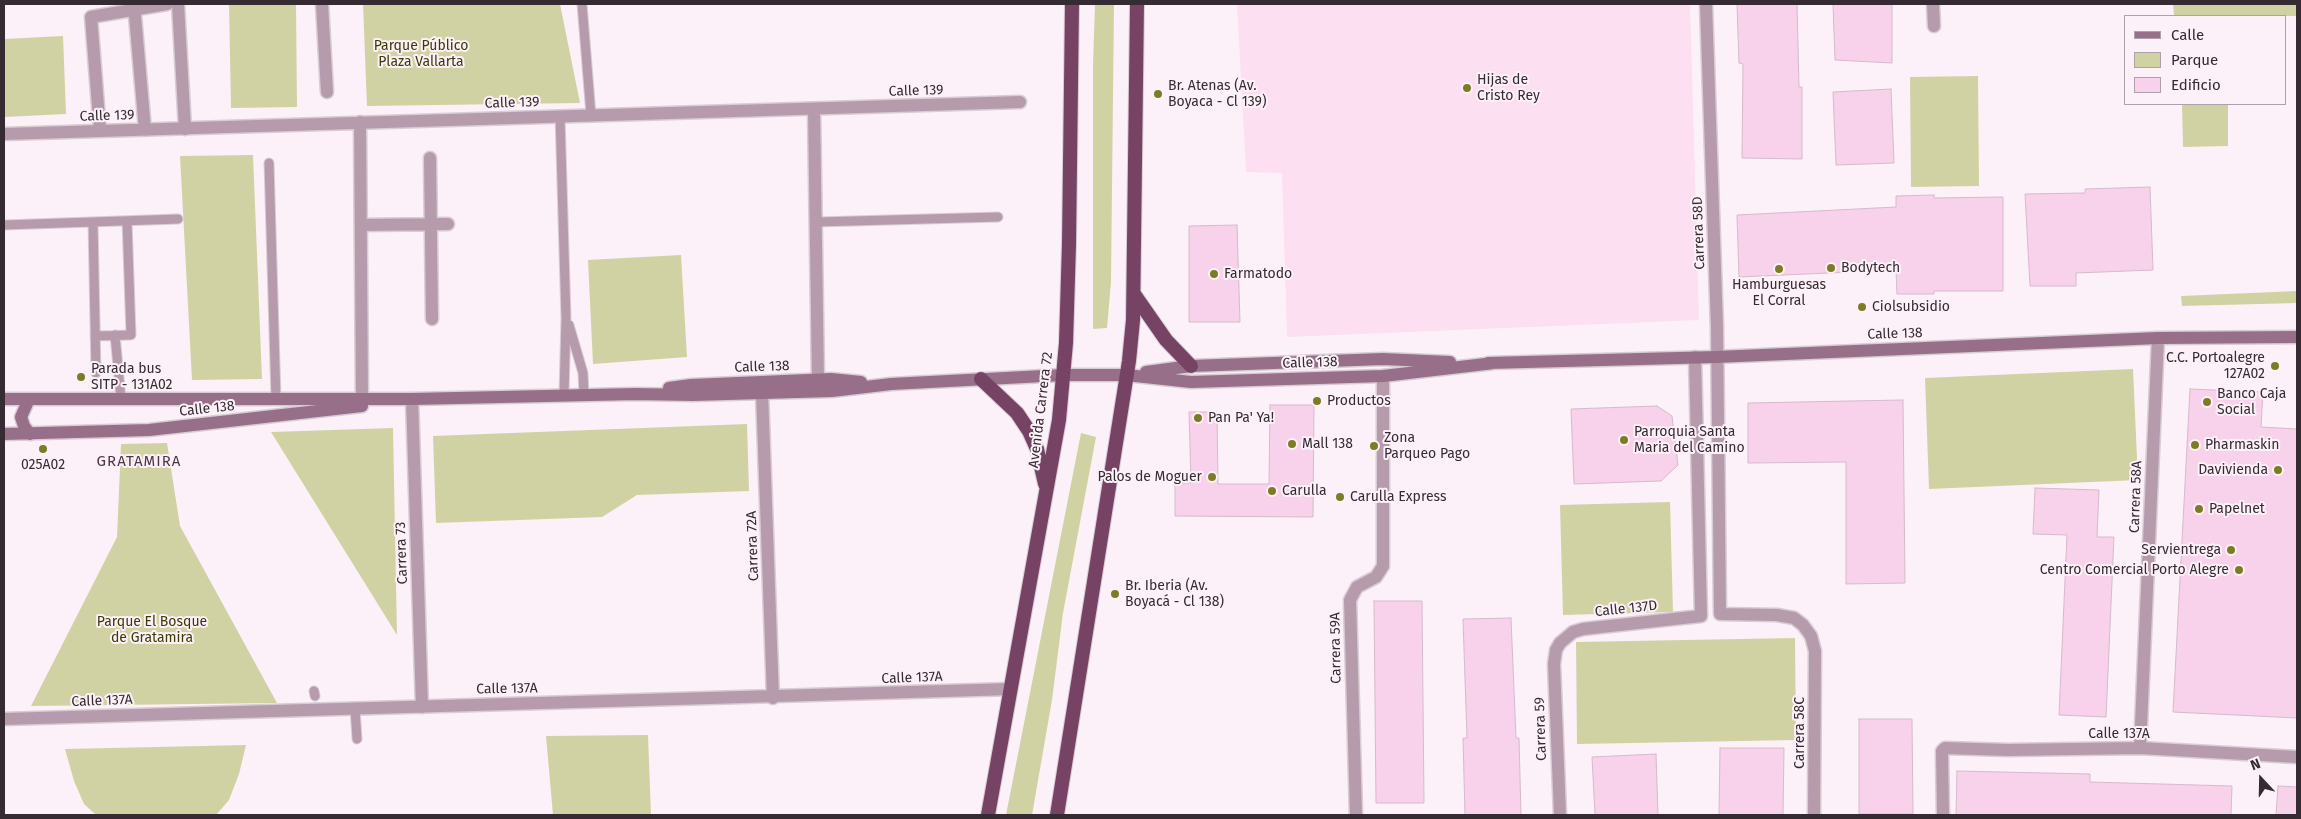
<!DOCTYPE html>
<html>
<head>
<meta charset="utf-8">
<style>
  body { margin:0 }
  #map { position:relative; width:2301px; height:819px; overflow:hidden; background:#fcf1f8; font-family:"Fira Sans",sans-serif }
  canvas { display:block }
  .frame { position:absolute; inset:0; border:5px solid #362b32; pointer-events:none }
  .legend { position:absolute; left:2124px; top:15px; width:162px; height:90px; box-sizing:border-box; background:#fcf1f8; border:1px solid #ada2a9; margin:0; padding:6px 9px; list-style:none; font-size:15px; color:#362b32 }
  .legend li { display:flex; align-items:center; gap:10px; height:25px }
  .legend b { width:25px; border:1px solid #ada2a9 }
  .north { position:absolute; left:2236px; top:754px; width:50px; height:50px; -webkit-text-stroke:4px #fcf1f8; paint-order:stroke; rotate:339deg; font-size:14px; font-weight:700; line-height:20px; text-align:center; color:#362b32 }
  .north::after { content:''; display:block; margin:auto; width:18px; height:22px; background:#362b32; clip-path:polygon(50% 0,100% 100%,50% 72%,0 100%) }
</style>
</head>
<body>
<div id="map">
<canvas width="2301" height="819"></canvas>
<div class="frame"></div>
<ul class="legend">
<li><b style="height:6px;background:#976f89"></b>Calle</li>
<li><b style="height:14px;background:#d1d2a3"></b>Parque</li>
<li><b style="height:14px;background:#f8d1ea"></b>Edificio</li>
</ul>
<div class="north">N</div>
</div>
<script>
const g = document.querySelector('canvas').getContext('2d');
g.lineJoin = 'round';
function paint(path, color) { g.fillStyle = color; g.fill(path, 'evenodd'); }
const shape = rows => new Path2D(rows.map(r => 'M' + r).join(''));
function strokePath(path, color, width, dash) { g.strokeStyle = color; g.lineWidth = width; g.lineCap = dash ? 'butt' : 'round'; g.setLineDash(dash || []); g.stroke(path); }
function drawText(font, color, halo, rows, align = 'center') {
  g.font = font + ' "Fira Sans",sans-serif'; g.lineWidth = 4; g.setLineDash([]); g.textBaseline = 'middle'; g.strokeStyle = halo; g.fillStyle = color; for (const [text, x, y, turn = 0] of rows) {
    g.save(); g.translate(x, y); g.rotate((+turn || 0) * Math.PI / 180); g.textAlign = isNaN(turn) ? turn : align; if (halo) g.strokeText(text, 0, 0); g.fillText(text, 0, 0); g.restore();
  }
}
paint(shape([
  [1237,4,1690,4,1699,320,1287,337,1282,173,1246,172]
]), '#fcdff1');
paint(shape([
  [229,4,296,4,297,107,231,108],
  [363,4,560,4,580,103,367,106],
  [1095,4,1114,4,1111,282,1107,328,1093,329,1093,65],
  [2173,4,2297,4,2297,16,2174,16],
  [63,36,66,114,4,117,4,39],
  [1978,76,1979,186,1911,187,1910,77],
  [2182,104,2228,104,2228,146,2183,147],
  [253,155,262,379,192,380,180,156],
  [681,255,687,357,593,364,588,260],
  [2297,291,2297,303,2182,306,2181,296],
  [2133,369,2138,480,1929,489,1925,378],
  [747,424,749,491,637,495,602,517,436,523,433,436],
  [393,428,397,635,271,432],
  [1081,433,1096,437,1063,613,1052,700,1032,815,1006,815],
  [167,443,180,526,277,703,31,706,117,537,121,444],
  [1670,502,1673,612,1563,615,1560,505],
  [1795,638,1796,740,1577,744,1576,642],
  [648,735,651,815,553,815,546,736],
  [246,745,239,774,229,800,216,815,96,815,84,804,74,781,65,749]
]), '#d1d2a3');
const building = shape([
  [1737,4,1797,4,1799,87,1802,87,1802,159,1742,158,1743,64,1739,63,1737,4],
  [1833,4,1892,4,1892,63,1835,60,1833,4],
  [1891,89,1894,163,1836,165,1833,92,1891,89],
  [2150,187,2153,270,2076,273,2076,286,2030,286,2025,194,2085,193,2085,189,2150,187],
  [1934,195,1934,198,2003,197,2003,291,1934,291,1934,294,1897,294,1896,270,1739,277,1737,215,1896,207,1896,196,1934,195],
  [1237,225,1240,322,1189,322,1189,226,1237,225],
  [2190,389,2263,392,2261,427,2297,429,2297,718,2173,712,2190,389],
  [1903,400,1905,583,1846,584,1846,462,1748,463,1748,403,1903,400],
  [1270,405,1314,405,1313,517,1175,516,1175,483,1191,483,1189,412,1217,412,1218,484,1269,484,1270,405],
  [1657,406,1672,416,1678,465,1661,481,1574,484,1571,409,1657,406],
  [2035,488,2099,490,2097,537,2114,537,2106,717,2059,715,2067,535,2033,534,2035,488],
  [1374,601,1422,601,1424,803,1376,803,1374,601],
  [1511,618,1516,738,1519,738,1521,815,1465,815,1463,738,1467,738,1463,619,1511,618],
  [1859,719,1912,719,1913,814,1859,814,1859,719],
  [1720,748,1784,748,1783,815,1719,815,1720,748],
  [1656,754,1658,815,1595,815,1592,757,1656,754],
  [1957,771,2090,774,2090,782,2232,786,2231,815,1956,815,1957,771],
  [2278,786,2297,787,2297,815,2276,815,2278,786]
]);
paint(building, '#f8d1ea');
strokePath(building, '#d5bacb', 1);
const service = shape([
  [582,4,591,115],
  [560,116,566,318,564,395],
  [269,163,276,399],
  [93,222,96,373],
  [816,222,998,217],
  [4,225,178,219],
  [569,325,583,373,584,395],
  [115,335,121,399],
  [95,336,131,335,127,221],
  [314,691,315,696],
  [355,709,357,739]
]);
const minor = shape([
  [134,4,145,130],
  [178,4,185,129],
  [322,4,327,92],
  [1706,4,1717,327,1720,614,1777,615,1794,618,1803,625,1811,636,1815,651,1814,815],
  [1933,4,1934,26],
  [814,109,818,380],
  [360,122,362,399],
  [100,131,91,17,167,4],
  [4,134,1020,102],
  [430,158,432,319],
  [361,225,448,224],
  [762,393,773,698],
  [412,399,422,707],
  [4,719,1011,689],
  [2140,748,2158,338],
  [1356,815,1350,600,1357,587,1376,577,1383,566,1383,376],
  [1560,815,1554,664,1556,650,1560,643,1573,632,1583,629,1701,616,1695,357],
  [1943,815,1942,751,1945,748,2008,750,2140,748,2297,757]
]);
const secondary = shape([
  [1488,363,1716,357,2158,338,2297,337],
  [1146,372,1191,366,1383,359,1450,362],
  [669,388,691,385,831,379,861,382],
  [4,399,412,399,635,394,693,395,832,391,891,384,1063,375,1126,375,1191,382,1383,376,1494,363],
  [29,399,21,417,24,426,30,434],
  [4,434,149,430,362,406]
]);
const trunk = shape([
  [1134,294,1166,340,1191,366],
  [981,379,1017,413,1029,431,1037,449,1045,484],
  [988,815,1059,420,1066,343,1069,244,1072,4],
  [1057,815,1129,361,1133,320,1137,4]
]);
strokePath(service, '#d8cdd4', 11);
strokePath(minor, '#d8cdd4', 15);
strokePath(secondary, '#d8cdd4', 15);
strokePath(trunk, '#d8cdd4', 16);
strokePath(service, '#b69bac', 9);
strokePath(minor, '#b69bac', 12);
strokePath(secondary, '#976f89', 12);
strokePath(trunk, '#764365', 14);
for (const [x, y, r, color] of [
  [1467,88,5,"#7d7c24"],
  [1158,94,5,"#7d7c24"],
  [1831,268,5,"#7d7c24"],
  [1779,269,5,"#7d7c24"],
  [1214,274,5,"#7d7c24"],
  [1862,307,5,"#7d7c24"],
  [2275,366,5,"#7d7c24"],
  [81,377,5,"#7d7c24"],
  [1317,401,5,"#7d7c24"],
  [2207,402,5,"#7d7c24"],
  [1198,418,5,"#7d7c24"],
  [1624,440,5,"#7d7c24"],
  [1292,444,5,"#7d7c24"],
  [2195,445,5,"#7d7c24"],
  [1374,446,5,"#7d7c24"],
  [43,449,5,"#7d7c24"],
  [2278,470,5,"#7d7c24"],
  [1212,477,5,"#7d7c24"],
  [1272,491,5,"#7d7c24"],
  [1340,497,5,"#7d7c24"],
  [2199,509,5,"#7d7c24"],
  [2231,550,5,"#7d7c24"],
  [2239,570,5,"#7d7c24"],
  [1115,594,5,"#7d7c24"]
]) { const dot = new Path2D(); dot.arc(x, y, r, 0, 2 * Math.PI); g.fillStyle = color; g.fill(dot); strokePath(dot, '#fcf1f8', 2); }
drawText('14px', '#3c3b02', '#fcf1f8', [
  ["Parque Público",421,46],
  ["Plaza Vallarta",421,62],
  ["Parque El Bosque",152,622],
  ["de Gratamira",152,638]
]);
drawText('14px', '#362b32', '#fcf1f8', [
  ["Hijas de",1477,80],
  ["Cristo Rey",1477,96],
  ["Br. Atenas (Av.",1168,86],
  ["Boyaca - Cl 139)",1168,102],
  ["Bodytech",1841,268],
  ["Farmatodo",1224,274],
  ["Hamburguesas",1779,285,"center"],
  ["El Corral",1779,301,"center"],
  ["Ciolsubsidio",1872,307],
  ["C.C. Portoalegre",2265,358,"right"],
  ["127A02",2265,374,"right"],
  ["Parada bus",91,369],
  ["SITP - 131A02",91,385],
  ["Banco Caja",2217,394],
  ["Social",2217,410],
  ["Productos",1327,401],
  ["Pan Pa' Ya!",1208,418],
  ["Parroquia Santa",1634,432],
  ["Maria del Camino",1634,448],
  ["Zona",1384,438],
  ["Parqueo Pago",1384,454],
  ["Mall 138",1302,444],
  ["Pharmaskin",2205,445],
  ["025A02",43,465,"center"],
  ["Davivienda",2268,470,"right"],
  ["Palos de Moguer",1202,477,"right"],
  ["Carulla",1282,491],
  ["Carulla Express",1350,497],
  ["Papelnet",2209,509],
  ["Servientrega",2221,550,"right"],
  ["Centro Comercial Porto Alegre",2229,570,"right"],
  ["Br. Iberia (Av.",1125,586],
  ["Boyacá - Cl 138)",1125,602]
], 'left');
drawText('14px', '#362b32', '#fcf1f8', [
  ["Calle 139",916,91,-2],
  ["Calle 139",512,103,-2],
  ["Calle 139",107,116,-2],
  ["Carrera 58D",1699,233,-92],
  ["Calle 138",1895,334,-2],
  ["Calle 138",1310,363,-2],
  ["Calle 138",762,367,-2],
  ["Calle 138",207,409,-6],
  ["Avenida Carrera 72",1041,410,-83],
  ["Carrera 58A",2136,497,-88],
  ["Carrera 72A",753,546,-92],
  ["Carrera 73",402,553,-92],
  ["Calle 137D",1626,609,-6],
  ["Carrera 59A",1336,648,-91],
  ["Calle 137A",912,678,-2],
  ["Calle 137A",507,689,-1],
  ["Calle 137A",102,701,-2],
  ["Carrera 59",1541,729,-92],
  ["Carrera 58C",1800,733,-90],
  ["Calle 137A",2119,734]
]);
g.letterSpacing = '1px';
drawText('15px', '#4c3644', '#fcf1f8', [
  ["GRATAMIRA",139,462]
]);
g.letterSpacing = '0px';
</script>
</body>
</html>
